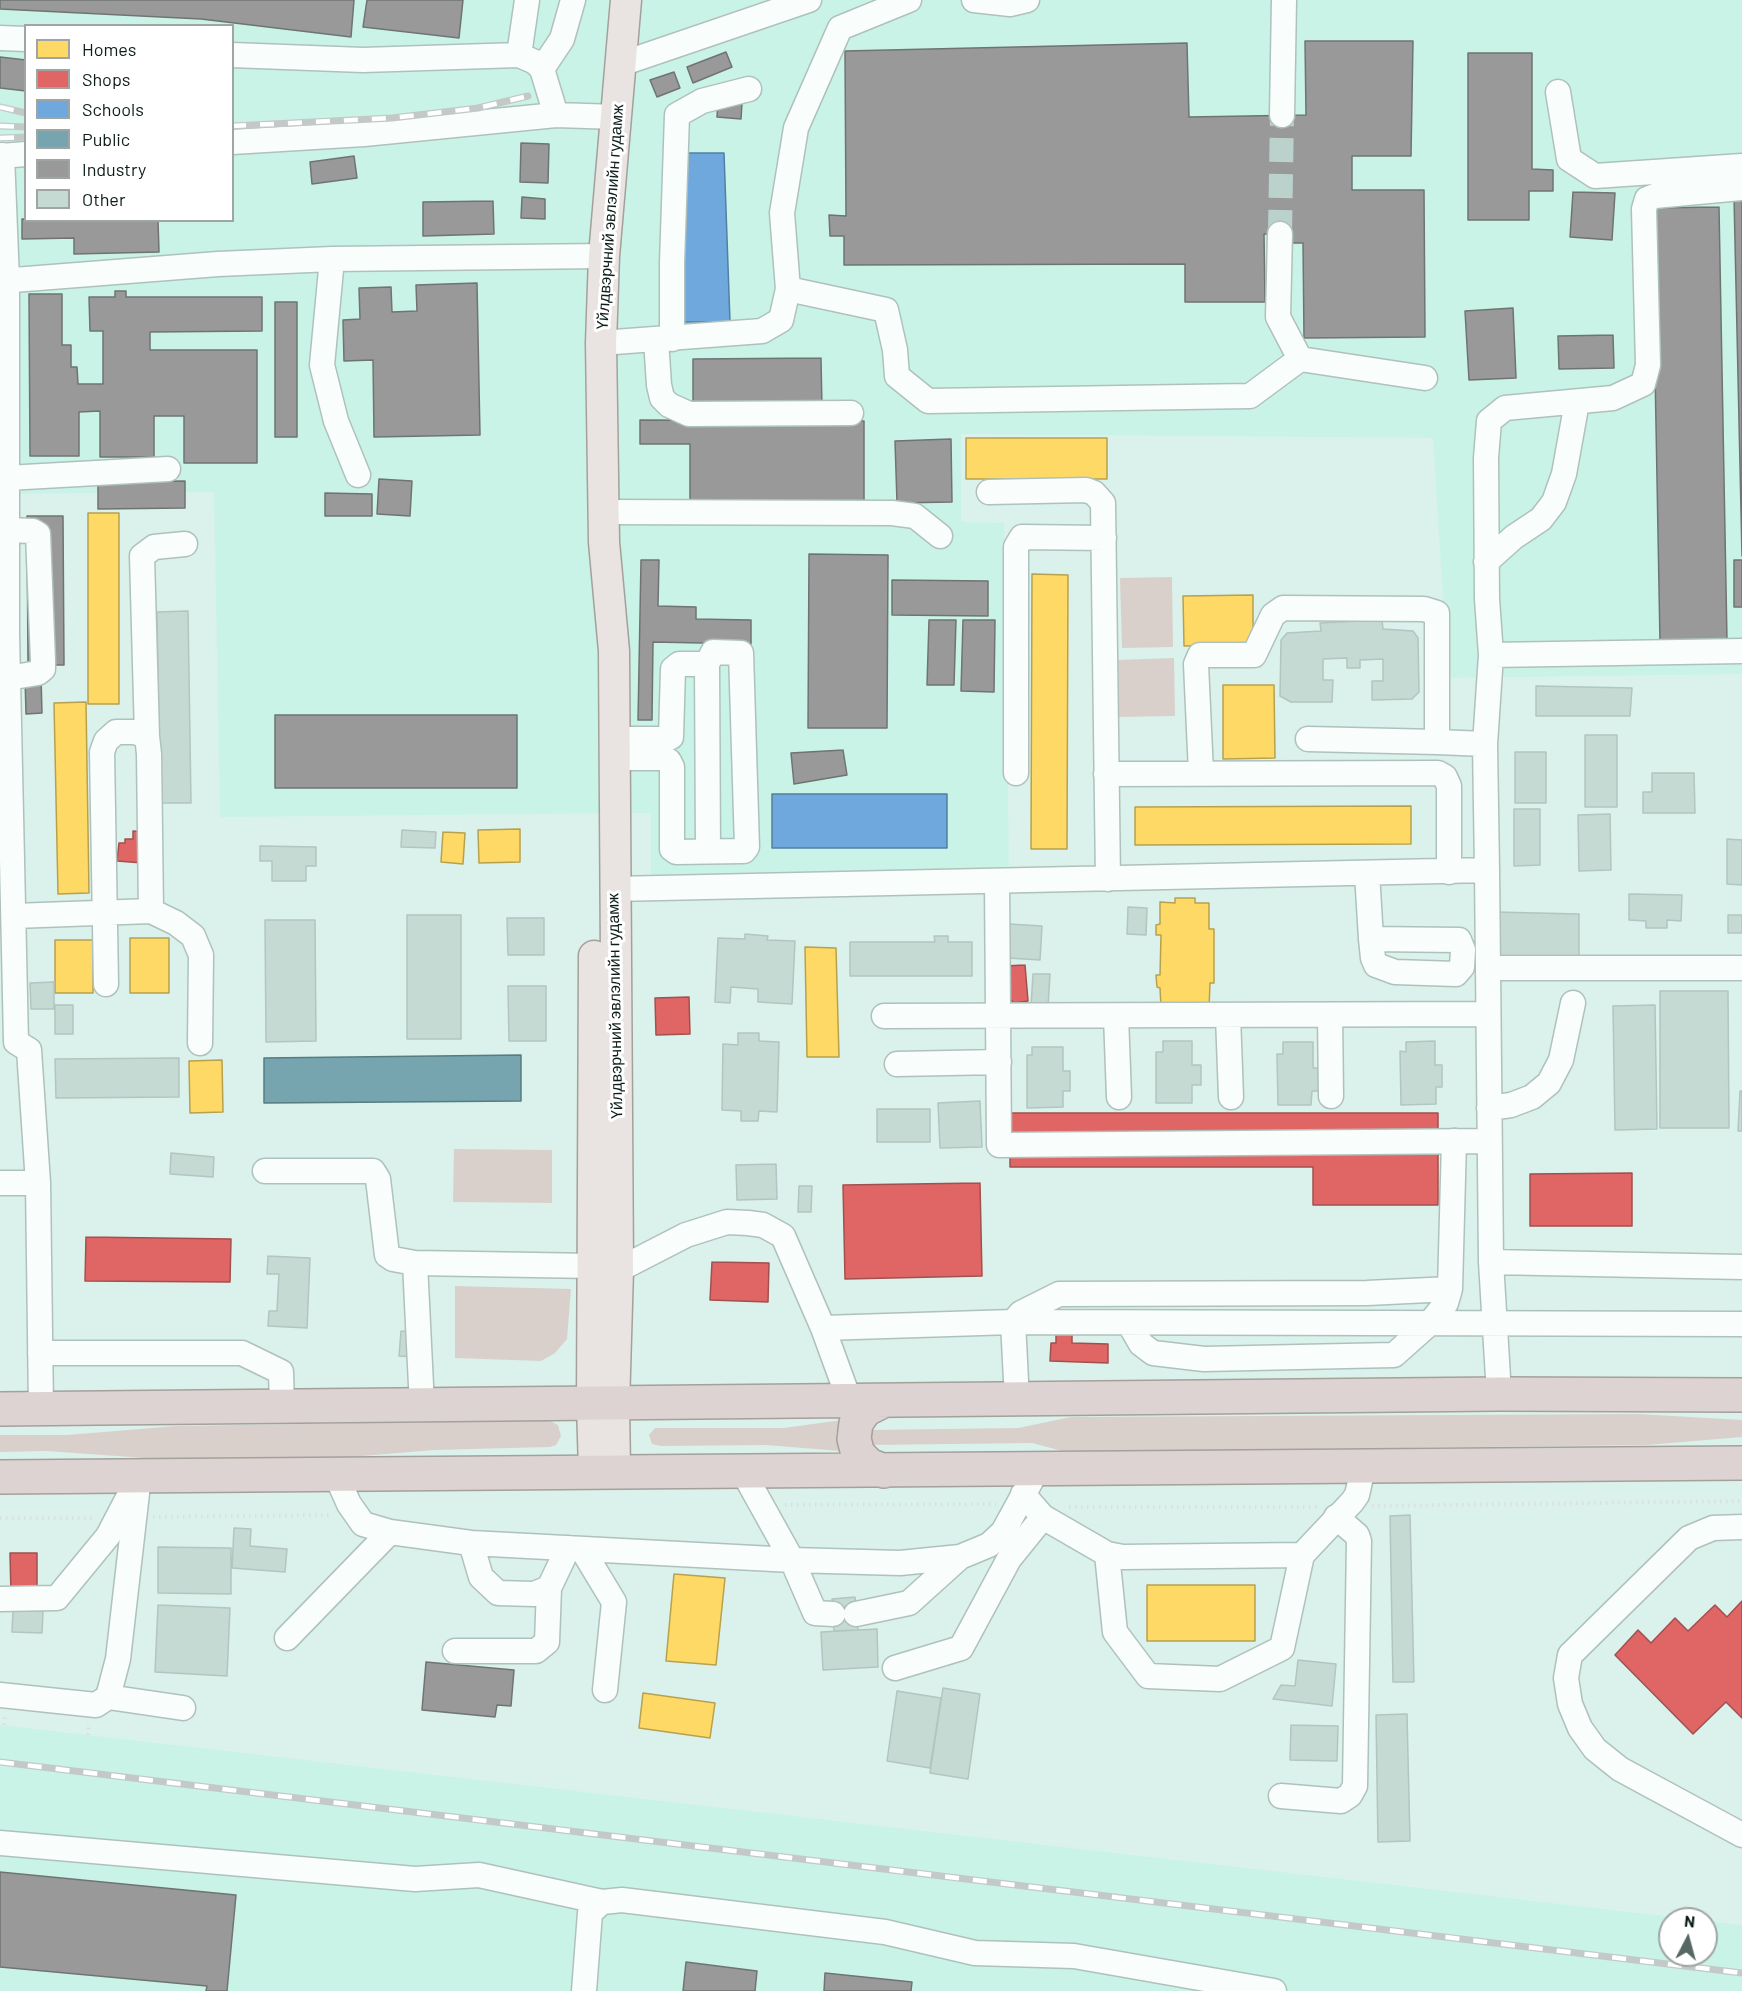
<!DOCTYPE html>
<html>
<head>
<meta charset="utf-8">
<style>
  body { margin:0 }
  #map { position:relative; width:1742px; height:1991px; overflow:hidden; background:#daf2eb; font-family:Barlow,sans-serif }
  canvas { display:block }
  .legend { position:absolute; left:24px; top:24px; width:210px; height:198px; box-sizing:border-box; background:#fff; border:2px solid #9ea5a3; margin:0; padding:8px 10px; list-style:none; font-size:18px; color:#0d1e1a }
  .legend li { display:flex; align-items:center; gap:12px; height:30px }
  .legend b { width:30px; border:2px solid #9ea5a3 }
  .north { position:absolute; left:1658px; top:1907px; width:60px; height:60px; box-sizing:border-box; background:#fff; border:2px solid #9ea5a3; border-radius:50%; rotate:6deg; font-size:16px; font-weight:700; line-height:24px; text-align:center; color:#0d1e1a }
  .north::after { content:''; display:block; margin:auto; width:21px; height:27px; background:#556863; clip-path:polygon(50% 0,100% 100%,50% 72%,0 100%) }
</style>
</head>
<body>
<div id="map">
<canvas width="1742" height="1991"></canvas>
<ul class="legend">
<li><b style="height:16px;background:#ffd966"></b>Homes</li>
<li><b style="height:16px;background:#e06666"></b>Shops</li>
<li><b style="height:16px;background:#6fa8dc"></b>Schools</li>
<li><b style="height:16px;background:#76a5af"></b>Public</li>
<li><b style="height:16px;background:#999"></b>Industry</li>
<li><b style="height:16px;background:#c6dad4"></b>Other</li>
</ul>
<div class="north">N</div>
</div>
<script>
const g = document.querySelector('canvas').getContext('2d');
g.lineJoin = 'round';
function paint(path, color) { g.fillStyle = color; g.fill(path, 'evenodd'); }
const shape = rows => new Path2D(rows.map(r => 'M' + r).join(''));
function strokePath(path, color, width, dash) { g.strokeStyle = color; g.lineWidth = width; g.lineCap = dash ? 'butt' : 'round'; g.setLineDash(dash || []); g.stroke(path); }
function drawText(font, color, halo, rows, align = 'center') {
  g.font = font + ' Barlow,sans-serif'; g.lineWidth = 6; g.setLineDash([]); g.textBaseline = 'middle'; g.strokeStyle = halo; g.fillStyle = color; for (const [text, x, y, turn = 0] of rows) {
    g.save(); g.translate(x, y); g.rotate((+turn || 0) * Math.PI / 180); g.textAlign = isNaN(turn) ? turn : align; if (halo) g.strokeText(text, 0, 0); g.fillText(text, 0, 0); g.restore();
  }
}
paint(shape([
  [0,0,1742,0,1742,674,1448,678,1433,438,961,434,961,522,1004,523,1009,870,651,876,651,813,220,817,214,492,0,494],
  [26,26,232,26,232,220,26,220],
  [0,1725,1690,1919,1670,1919,1670,1955,1706,1955,1706,1921,1742,1925,1742,1991,0,1991]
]), '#caf3e8');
paint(shape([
  [1172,577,1173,647,1122,648,1120,578],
  [1174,658,1175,716,1117,717,1116,660],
  [454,1149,552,1150,552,1203,453,1202],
  [455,1286,571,1289,567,1339,555,1353,541,1361,455,1358],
  [1638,1414,1742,1420,1742,1437,1647,1445,1066,1452,1032,1443,870,1445,870,1430,1018,1428,1071,1417],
  [548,1420,558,1425,561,1436,556,1445,550,1447,434,1450,326,1459,145,1458,47,1451,0,1452,0,1435,67,1435,176,1426],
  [842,1420,836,1434,840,1451,766,1445,661,1446,652,1444,649,1435,655,1428,784,1428]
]), '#d9d0cc');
const homes = shape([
  [966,438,1107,438,1107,479,966,479,966,438],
  [88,513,119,513,119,704,88,704,88,513],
  [1032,574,1068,575,1067,849,1031,849,1032,574],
  [1253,595,1253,645,1184,646,1183,596,1253,595],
  [1223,685,1274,685,1275,758,1223,759,1223,685],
  [86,702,89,893,58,894,54,703,86,702],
  [1411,806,1411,844,1135,845,1135,807,1411,806],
  [520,829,520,862,479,863,478,830,520,829],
  [443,832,465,833,463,864,441,862,443,832],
  [1175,898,1195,898,1195,903,1209,903,1209,929,1214,929,1214,983,1210,983,1209,1008,1161,1007,1160,988,1157,987,1156,975,1160,975,1161,935,1156,935,1156,925,1160,924,1160,902,1175,903,1175,898],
  [130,938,169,938,169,993,130,993,130,938],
  [55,940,93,940,93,993,55,993,55,940],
  [805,947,836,948,839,1057,807,1057,805,947],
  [222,1060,223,1112,190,1113,189,1061,222,1060],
  [674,1574,725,1578,716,1665,666,1661,674,1574],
  [1147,1585,1255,1585,1255,1641,1147,1641,1147,1585],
  [643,1693,715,1703,710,1738,639,1728,643,1693]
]);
paint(homes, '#ffd966');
strokePath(homes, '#b6a14f', 1.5);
const shops = shape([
  [133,831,145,832,143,863,117,861,119,843,125,843,125,839,133,839,133,831],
  [1025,965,1028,1001,1014,1003,1005,994,1004,966,1025,965],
  [689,997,690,1034,656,1035,655,998,689,997],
  [1010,1113,1438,1113,1438,1205,1313,1205,1313,1167,1010,1167,1010,1113],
  [1632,1173,1632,1226,1530,1226,1530,1174,1632,1173],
  [980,1183,982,1276,845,1279,843,1185,980,1183],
  [86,1237,231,1239,230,1282,85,1281,86,1237],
  [712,1262,769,1263,768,1302,710,1300,712,1262],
  [1056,1323,1072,1324,1072,1343,1108,1344,1108,1363,1050,1361,1051,1343,1056,1343,1056,1323],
  [10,1553,37,1553,37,1596,11,1595,10,1553],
  [1742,1601,1742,1718,1726,1702,1693,1734,1615,1655,1638,1630,1651,1643,1675,1618,1688,1631,1715,1605,1727,1617,1742,1601]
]);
paint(shops, '#e06666');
strokePath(shops, '#a1504f', 1.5);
const schools = shape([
  [678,153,724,153,730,322,679,322,678,153],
  [772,794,947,794,947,848,772,848,772,794]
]);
paint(schools, '#6fa8dc');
strokePath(schools, '#527fa2', 1.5);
const public = shape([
  [521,1055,521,1101,264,1103,264,1058,521,1055]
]);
paint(public, '#76a5af');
strokePath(public, '#567c82', 1.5);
const industry = shape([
  [0,0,354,0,351,37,201,19,0,9,0,0],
  [367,0,463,0,459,38,363,27,367,0],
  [1305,41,1413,41,1411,156,1352,156,1352,190,1424,190,1425,337,1304,338,1303,243,1292,243,1292,234,1264,234,1265,302,1185,302,1185,264,844,265,844,236,830,236,829,215,846,216,845,51,1187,43,1189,117,1306,115,1305,41],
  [726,52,732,67,693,83,687,67,726,52],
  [1468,53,1532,53,1532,169,1553,170,1553,191,1529,191,1529,220,1468,220,1468,53],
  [0,57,26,60,26,91,0,88,0,57],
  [674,72,680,88,657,97,650,80,674,72],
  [718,102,742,103,741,119,717,117,718,102],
  [521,143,549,144,548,183,520,182,521,143],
  [354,156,357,178,312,184,310,162,354,156],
  [1573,192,1615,193,1612,240,1570,237,1573,192],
  [522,197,545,199,545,219,521,218,522,197],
  [1734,197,1742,197,1742,556,1734,197],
  [493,201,494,234,423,236,423,202,493,201],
  [1719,207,1727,641,1660,642,1652,208,1719,207],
  [22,219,158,220,159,252,74,254,74,238,22,239,22,219],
  [477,283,480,435,374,437,373,360,344,361,343,320,360,319,359,288,391,287,392,312,417,311,416,285,477,283],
  [115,291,126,291,126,297,262,297,262,331,150,332,150,350,257,350,257,463,184,463,184,416,154,416,154,457,100,457,100,411,79,412,79,456,30,456,29,294,62,294,62,345,71,345,71,367,77,367,78,384,103,384,103,331,90,331,89,297,115,297,115,291],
  [275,302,297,302,297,437,275,437,275,302],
  [1513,308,1516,378,1469,380,1465,311,1513,308],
  [1613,335,1614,368,1559,369,1558,336,1613,335],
  [821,358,822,408,693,409,693,359,821,358],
  [640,420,864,421,864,502,690,502,690,444,640,444,640,420],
  [951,439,952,502,897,503,895,441,951,439],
  [379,479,412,481,410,516,377,514,379,479],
  [185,481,185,508,98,509,98,482,185,481],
  [325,493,372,494,372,516,325,516,325,493],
  [27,516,63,516,64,665,28,665,27,516],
  [809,554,888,555,887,728,808,728,809,554],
  [641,560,659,560,658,606,696,607,696,619,751,620,751,644,653,642,652,720,638,720,641,560],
  [1734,560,1742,560,1742,607,1734,607,1734,560],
  [892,580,988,581,988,616,892,615,892,580],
  [929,620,956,620,954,685,927,685,929,620],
  [963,620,995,620,994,692,961,691,963,620],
  [25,677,41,677,42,713,26,714,25,677],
  [275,715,517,715,517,788,275,788,275,715],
  [843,750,847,775,794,784,791,753,843,750],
  [426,1662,514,1670,511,1706,497,1705,495,1717,422,1710,426,1662],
  [0,1872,236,1895,227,1991,206,1991,207,1986,0,1967,0,1872],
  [686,1962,757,1971,755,1991,683,1991,686,1962],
  [825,1973,912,1982,911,1991,824,1991,825,1973]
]);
paint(industry, '#999');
strokePath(industry, '#6f7473', 1.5);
const building = shape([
  [188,611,191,803,160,803,157,612,188,611],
  [1382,620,1383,629,1413,631,1418,638,1419,692,1412,699,1372,700,1372,681,1383,681,1383,659,1360,660,1360,668,1347,668,1347,658,1323,659,1323,680,1333,680,1332,702,1291,702,1280,696,1281,640,1287,633,1321,631,1320,623,1382,620],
  [1536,686,1632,688,1630,716,1536,716,1536,686],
  [1585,735,1617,735,1617,807,1585,807,1585,735],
  [1515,752,1546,752,1546,803,1515,803,1515,752],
  [1652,773,1694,773,1695,813,1643,813,1643,792,1652,792,1652,773],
  [1514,809,1540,809,1540,865,1514,866,1514,809],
  [1610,814,1611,870,1579,871,1578,815,1610,814],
  [402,830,436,832,435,848,401,847,402,830],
  [1727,839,1742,840,1742,885,1727,884,1727,839],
  [260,846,316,847,316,866,306,866,306,881,272,881,272,861,260,861,260,846],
  [1629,894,1682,895,1681,921,1667,920,1667,928,1646,928,1646,921,1629,920,1629,894],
  [1128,907,1147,908,1146,935,1127,934,1128,907],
  [1495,912,1579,914,1579,963,1495,963,1495,912],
  [407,915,461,915,461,1039,407,1039,407,915],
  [1728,915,1742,915,1742,933,1728,933,1728,915],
  [507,918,544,918,544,955,508,955,507,918],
  [265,920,315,920,316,1041,266,1042,265,920],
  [1009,924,1042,926,1040,960,1007,958,1009,924],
  [745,934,768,936,767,940,795,941,792,1004,758,1002,758,989,731,987,730,1003,715,1002,718,938,745,939,745,934],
  [934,936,948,936,948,942,972,942,972,976,850,976,850,942,935,942,934,936],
  [1033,974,1050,974,1048,1007,1031,1006,1033,974],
  [54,982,54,1009,31,1009,30,983,54,982],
  [508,986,546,986,546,1041,509,1041,508,986],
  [1660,991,1728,991,1729,1128,1660,1128,1660,991],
  [55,1005,73,1005,73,1034,55,1034,55,1005],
  [1655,1005,1657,1129,1615,1130,1613,1006,1655,1005],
  [738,1033,759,1033,759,1041,779,1042,777,1112,759,1111,758,1121,741,1121,741,1111,722,1110,723,1044,738,1045,738,1033],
  [1163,1041,1192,1041,1192,1065,1201,1065,1201,1085,1192,1085,1192,1103,1156,1103,1156,1052,1163,1052,1163,1041],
  [1435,1041,1435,1065,1442,1065,1442,1087,1436,1087,1436,1104,1401,1105,1400,1051,1406,1052,1406,1042,1435,1041],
  [1283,1042,1313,1042,1313,1068,1320,1068,1321,1091,1312,1091,1311,1105,1278,1105,1277,1054,1283,1054,1283,1042],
  [1032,1047,1063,1047,1063,1071,1070,1071,1070,1091,1063,1091,1063,1107,1027,1108,1027,1055,1032,1055,1032,1047],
  [179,1058,179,1097,56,1098,55,1059,179,1058],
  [1740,1091,1742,1091,1742,1131,1738,1131,1740,1091],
  [980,1101,982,1147,940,1148,938,1103,980,1101],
  [877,1109,930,1109,930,1142,877,1142,877,1109],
  [171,1153,214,1157,213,1177,170,1174,171,1153],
  [776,1164,777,1199,737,1200,736,1165,776,1164],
  [799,1186,812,1186,811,1212,798,1212,799,1186],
  [268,1256,310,1258,307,1328,268,1326,269,1311,277,1311,279,1274,267,1274,268,1256],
  [401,1331,416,1332,414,1357,399,1356,401,1331],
  [1410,1515,1414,1682,1393,1682,1390,1516,1410,1515],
  [234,1528,251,1529,250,1546,287,1549,285,1572,232,1568,234,1528],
  [158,1547,231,1548,231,1594,158,1593,158,1547],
  [855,1597,858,1630,834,1631,832,1599,855,1597],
  [158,1605,230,1608,227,1676,155,1672,158,1605],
  [13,1611,43,1611,42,1633,12,1632,13,1611],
  [877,1629,878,1667,823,1670,821,1632,877,1629],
  [1298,1660,1336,1664,1332,1706,1273,1699,1281,1685,1295,1686,1298,1660],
  [943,1688,980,1694,968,1779,930,1773,943,1688],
  [897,1691,941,1698,930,1768,887,1761,897,1691],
  [1407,1714,1410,1841,1378,1842,1376,1715,1407,1714],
  [1291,1725,1338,1726,1337,1761,1290,1760,1291,1725]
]);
paint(building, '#c6dad4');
strokePath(building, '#b2c5c0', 1.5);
strokePath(shape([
  [1280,234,1282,115]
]), '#bbd2cc', 24, [24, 12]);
const minor = shape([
  [974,0,1010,4,1027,0],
  [0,38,26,39],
  [232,55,363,60,519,55,535,62,542,69,556,115],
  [519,55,527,0],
  [621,64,809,0],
  [542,69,562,39,573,0],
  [1558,92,1569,159,1595,176,1742,166],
  [1282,115,1284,0],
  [232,142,364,134,556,115,617,117],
  [2,155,7,281,7,633,16,1042,29,1050,38,1183,41,1408],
  [0,156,26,154],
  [1280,234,1278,317,1300,359,1425,378],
  [332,259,322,365,336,421,358,475],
  [0,281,218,264,332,259,604,256],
  [788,289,886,310,895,350,897,376,928,401,1250,396,1300,359],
  [672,339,672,263,677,115,702,101,749,89],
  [656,340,659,385,662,398,669,405,689,414,851,413],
  [601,343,762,331,781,320,788,289,782,213,796,128,840,28,909,0],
  [7,478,168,469],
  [989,492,1086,490,1094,493,1103,503,1108,879],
  [603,512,892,513,915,516,940,536],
  [7,530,33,531,38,534,43,661,43,669,38,673,8,678],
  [1486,562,1514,537,1541,519,1554,502,1564,474,1577,402],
  [1491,655,1742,651],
  [147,736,142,556,154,547,185,544],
  [614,739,666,739,671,737,673,669,679,664,707,664],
  [1437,742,1485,744],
  [614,758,663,758,669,761,672,767,672,849,676,852,742,851,744,851,747,847,741,653,713,652,707,664,708,851],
  [1016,773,1016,547,1022,537,1104,538],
  [1201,773,1196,664,1200,655,1254,655,1273,615,1283,608,1424,609,1437,613,1437,742,1308,739],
  [1106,774,1438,773,1445,777,1449,786,1449,872],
  [1487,870,1485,744,1491,655,1487,599,1486,458,1489,421,1505,408,1613,398,1643,384,1648,365,1644,209,1647,199,1655,196,1742,188],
  [1367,873,1371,939,1373,958,1376,965,1395,972,1456,974,1462,967,1463,950,1459,940,1371,939],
  [997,882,999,1145,1489,1141],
  [614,889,1487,870,1491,1262,1499,1394],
  [14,916,151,911,176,923,193,936,201,955,200,1043],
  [1488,968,1742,968],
  [106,984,102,752,106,741,116,732,135,732,147,736,149,754,151,911],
  [1330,1015,1331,1096],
  [884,1016,1488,1014],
  [1116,1016,1119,1097],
  [1228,1016,1231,1097],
  [897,1064,999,1062],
  [1489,1108,1511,1105,1532,1097,1549,1083,1561,1060,1573,1003],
  [265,1171,373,1171,378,1179,387,1255,393,1259,415,1263,422,1406],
  [0,1183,38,1183],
  [1491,1262,1742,1267],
  [415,1263,593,1266],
  [618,1270,686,1235,727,1222,748,1223,763,1225,783,1236,823,1328,1013,1322,1742,1324],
  [1129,1323,1141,1344,1153,1353,1204,1359,1394,1355,1430,1323,1446,1303,1450,1289,1454,1141],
  [823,1328,850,1402],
  [40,1353,242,1353,281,1372,282,1407],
  [1017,1400,1013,1322,1021,1313,1059,1294,1367,1293,1450,1289],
  [742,1470,792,1560,815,1613,833,1614],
  [336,1475,349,1504,363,1524,390,1532,471,1543,792,1560,900,1563,960,1557,989,1545,1003,1532,1037,1470],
  [1023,1494,1043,1517,1107,1554,1123,1557,1302,1555,1352,1502,1357,1495,1363,1468],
  [1742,1527,1713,1528,1689,1538,1570,1655,1566,1678,1570,1704,1580,1728,1595,1749,1620,1769,1742,1835],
  [471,1543,481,1577,498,1593,534,1594,549,1588,568,1548],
  [582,1549,614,1602,605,1690],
  [1107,1554,1115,1632,1148,1676,1220,1679,1282,1648,1302,1555],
  [0,1599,57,1598,108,1536,132,1490],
  [856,1614,909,1603,960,1557],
  [287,1638,390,1532],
  [455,1651,536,1651,547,1642,549,1588],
  [895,1668,961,1648,1009,1559,1043,1517],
  [0,1695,96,1705,108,1697,118,1659,139,1476],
  [108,1697,183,1708],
  [1281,1796,1341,1801,1350,1795,1355,1786,1359,1541,1357,1535,1336,1517],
  [0,1843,415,1879,479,1875,602,1902],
  [584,1991,590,1913,602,1902,622,1900,885,1932,975,1953,1074,1956,1274,1991]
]);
const major = shape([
  [594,956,592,1405,594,1470],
  [615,1470,614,1405,618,1270,614,651,604,542,601,343,604,256,626,0]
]);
const highway = shape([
  [881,1402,865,1410,856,1423,854,1439,858,1454,869,1465,884,1471],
  [0,1409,1499,1394,1742,1395],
  [0,1477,1742,1463]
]);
strokePath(minor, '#afc1bc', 27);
strokePath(major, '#a4a09c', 33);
strokePath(highway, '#a4a09c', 36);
strokePath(shape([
  [785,1505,996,1504],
  [1372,1506,1742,1501],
  [1069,1507,1320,1507],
  [153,1517,331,1515],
  [0,1518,94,1518],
  [4,1725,5,1714],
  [88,1735,89,1723]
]), '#d9e1df', 4, [1.5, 4.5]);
strokePath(minor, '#f9fdfc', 24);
strokePath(major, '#e9e4e2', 30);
strokePath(highway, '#ddd3d2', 33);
const rail = shape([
  [0,107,26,113],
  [0,126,26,127],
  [232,126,392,118,478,108,528,96],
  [0,138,26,137],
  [0,1762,1742,1973]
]);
strokePath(rail, '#c3c9c7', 7);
strokePath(rail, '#fff', 4.5, [14]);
drawText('16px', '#0d1e1a', '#fff', [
  ["Үйлдвэрчний эвлэлийн гудамж",610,217,-86],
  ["Үйлдвэрчний эвлэлийн гудамж",615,1006,-91]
]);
</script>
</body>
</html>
